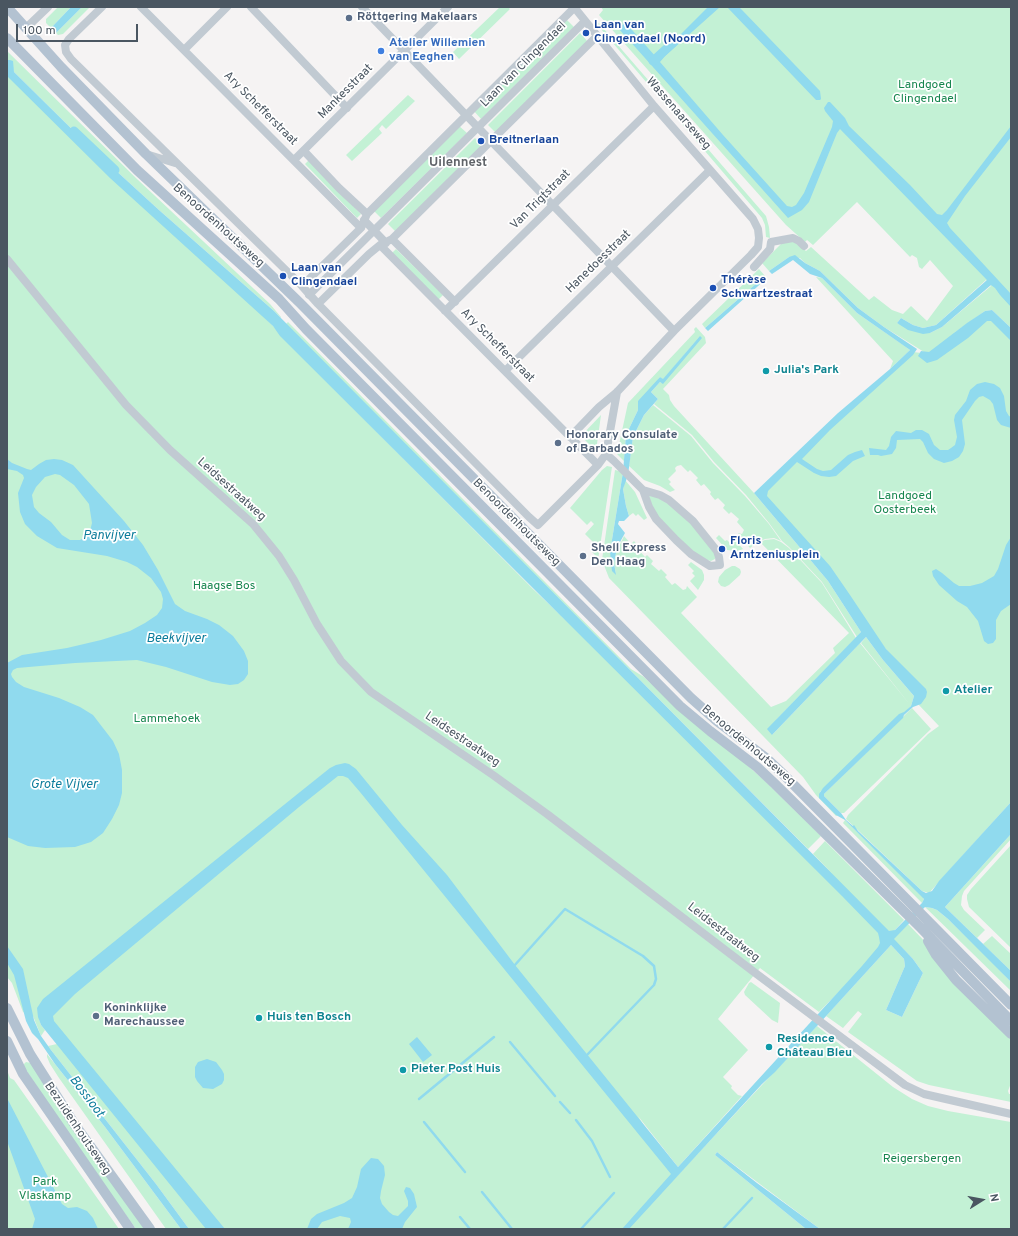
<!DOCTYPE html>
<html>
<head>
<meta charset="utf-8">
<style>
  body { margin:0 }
  #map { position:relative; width:1018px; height:1236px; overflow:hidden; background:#f5f3f3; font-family:Overpass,sans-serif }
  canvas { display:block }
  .frame { position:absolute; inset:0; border:8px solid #4a5661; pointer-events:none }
  .north { position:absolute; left:962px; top:1180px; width:40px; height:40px; -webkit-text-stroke:3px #fff; paint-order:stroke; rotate:79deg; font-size:11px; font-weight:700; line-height:16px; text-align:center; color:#4a5661 }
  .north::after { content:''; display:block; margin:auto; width:14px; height:18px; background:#4a5661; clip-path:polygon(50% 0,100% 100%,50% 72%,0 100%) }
  .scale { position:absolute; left:16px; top:24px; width:122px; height:18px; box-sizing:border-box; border:2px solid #4a5661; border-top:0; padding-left:5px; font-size:12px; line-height:14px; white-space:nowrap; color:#4a5661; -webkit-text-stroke:3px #fff; paint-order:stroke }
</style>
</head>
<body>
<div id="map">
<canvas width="1018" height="1236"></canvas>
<div class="frame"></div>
<div class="north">N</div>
<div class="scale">100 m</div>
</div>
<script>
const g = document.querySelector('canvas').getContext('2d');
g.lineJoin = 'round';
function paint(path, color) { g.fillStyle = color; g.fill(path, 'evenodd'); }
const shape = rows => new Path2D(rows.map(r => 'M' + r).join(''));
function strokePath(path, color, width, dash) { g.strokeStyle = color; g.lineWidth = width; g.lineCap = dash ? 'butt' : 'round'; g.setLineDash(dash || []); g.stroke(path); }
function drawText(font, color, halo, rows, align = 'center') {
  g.font = font + ' Overpass,sans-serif'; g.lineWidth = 3.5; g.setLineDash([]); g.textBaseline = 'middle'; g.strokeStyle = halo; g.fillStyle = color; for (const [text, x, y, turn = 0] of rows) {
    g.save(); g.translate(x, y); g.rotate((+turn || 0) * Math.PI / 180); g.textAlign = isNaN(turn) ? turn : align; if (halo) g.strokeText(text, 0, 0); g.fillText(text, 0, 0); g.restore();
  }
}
paint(shape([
  [58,7,71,7,51,28,46,23,46,19],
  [82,7,90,7,63,34,58,35,56,33],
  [500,7,508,7,510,9,459,59,453,52],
  [601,7,1011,7,1011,328,992,310,985,311,954,333,989,313,1011,336,1011,802,929,893,922,891,846,819,848,815,928,734,939,726,917,703,923,696,761,492,913,352,922,353,924,352,884,327,858,308,820,271,805,263,800,258,789,257,769,271,762,263,785,240,795,242,806,251,811,247,869,300,874,296,892,310,903,314,911,306,927,321,953,286,930,260,922,269,919,267,917,258,912,255,910,257,857,202,813,245,807,240,805,242,786,225,599,15,603,10],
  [986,280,991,286,942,327,930,333,897,323,901,318,913,325,923,328,936,325],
  [565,18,574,27,481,119,473,110],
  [597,21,766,216,769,227,770,238,766,237,765,225,762,218,595,22],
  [580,33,588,42,496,133,488,125],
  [7,51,137,179,270,304,281,317,281,318,274,311,159,210,88,145,14,72,10,60,7,60],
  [7,71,241,293,354,409,533,589,832,873,813,854,825,841,904,920,894,931,894,936,819,1012,760,968,718,1019,748,1050,723,1077,732,1086,731,1088,738,1095,742,1096,678,1167,638,1116,676,1177,817,1026,893,1087,912,1099,928,1106,948,1111,1011,1122,1011,1229,820,1229,717,1152,715,1155,806,1229,189,1229,156,1184,51,1050,48,1046,57,1044,63,1052,39,1019,41,1025,45,1030,41,1036,33,1016,23,1012,12,983,7,977],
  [408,95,415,101,386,129,382,125,379,129,382,133,352,161,346,155],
  [458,125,467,133,381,218,373,210],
  [475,138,483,146,396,232,388,224],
  [309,160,361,214,357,218,305,164],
  [396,249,443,295,438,300,392,253],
  [759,269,765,276,705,328,702,324],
  [816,277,822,278,857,313,906,347,910,350,907,353,890,369,893,361],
  [288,322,631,669,644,677,679,710,747,765,765,781,821,836,808,849,286,324],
  [696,327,705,337,706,343,663,389,669,395,670,400,674,406,754,493,828,581,861,632,857,637,822,582,789,547,782,541,769,523,746,495,714,462,692,435,654,404,658,399,651,392,660,382,662,383,700,336,663,380,660,377,638,410,626,435,624,461,617,454,628,403,695,332,694,329],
  [653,405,691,436,713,463,745,496,769,524,781,541,774,538,765,539,756,543,750,548,738,533,742,534,744,530,737,522,739,519,731,512,729,514,723,508,725,505,718,498,715,500,710,494,711,492,704,484,701,486,696,480,698,478,690,470,688,472,681,465,677,466,675,468,676,471,668,479,671,482,669,484,675,490,670,492,660,486,644,480,629,466,633,437,644,415],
  [601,415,596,451,581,436],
  [607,466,612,467,598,560,597,557,590,550,595,544,585,534,594,524,591,521,587,525,570,508,602,470],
  [615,470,623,472,610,552,616,575,614,563,616,553,624,536,631,544,634,541,639,547,638,549,645,557,647,555,653,561,651,564,659,571,661,569,667,575,665,577,672,585,675,583,683,590,686,589,687,586,697,597,681,613,771,707,786,701,835,653,833,648,849,633,760,542,765,540,774,539,781,542,789,548,822,583,837,607,856,638,777,719,772,735,860,643,911,706,820,792,838,815,836,816,816,795,803,777,609,578,602,560],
  [625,480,635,492,647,518,644,520,638,514,636,516,633,513,629,516,626,506,623,489],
  [653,495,676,508,692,523,715,553,715,559,711,561,707,560,694,552,667,528,652,508,649,496],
  [719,535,725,541,727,540,730,543,734,539,743,549,738,551,727,550,716,538],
  [691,562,702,570,704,575,704,580,698,590,690,581,695,576,692,573,694,571,688,565],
  [732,566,735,566,740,569,741,572,740,575,729,585,725,587,721,586,718,582,719,577,725,570],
  [866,637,883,660,914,696,911,706,861,643],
  [912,708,931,729,844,813,841,813,824,796,824,794],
  [845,820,921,894,924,899,922,903,843,823],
  [1011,834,1011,839,964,891,962,896,961,905,964,910,985,930,977,938,945,907],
  [1011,845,1011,948,969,907,967,899,967,895,971,889],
  [925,907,932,908,937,910,948,919,989,959,1011,982,1011,991],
  [908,924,929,946,936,961,1011,1039,1011,1083,1008,1091,1009,1094,1011,1094,1011,1102,929,1085,917,1081,848,1032,862,1014,858,1011,843,1028,826,1016,891,945,904,959,905,966,886,1010,902,1017,923,973,913,959,893,939],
  [992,936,1011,954,1011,971,983,944],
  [751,982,780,1003,778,1023,772,1020,745,995,744,992,749,983],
  [47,1054,105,1127,181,1229,166,1229,59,1078,50,1064,47,1057],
  [26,1062,31,1063,146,1229,136,1229,82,1154,24,1067,24,1064],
  [7,1070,10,1078,14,1080,119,1229,7,1229]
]), '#c3f1d5');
paint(shape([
  [71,7,82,7,56,33,51,28],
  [708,7,720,7,665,56,660,62,723,135,787,206,792,207,796,205,804,193,832,127,833,121,825,111,824,108,828,102,830,102,845,118,849,126,910,185,937,214,942,215,947,210,1011,126,1011,137,965,196,947,223,950,228,1011,294,1011,307,1000,295,995,288,991,285,942,327,930,333,923,334,908,330,897,323,901,318,913,325,923,328,936,325,987,280,840,129,837,133,809,202,802,210,788,218,619,29,625,22,656,57,658,57],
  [727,7,739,7,743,11,820,91,821,99,820,100,816,100],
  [7,60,10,60,13,61,14,72,88,145,159,210,274,311,889,931,895,930,922,903,924,899,845,820,836,815,819,798,819,794,823,788,899,714,904,712,911,706,914,696,883,660,866,637,772,735,767,729,861,632,828,581,754,493,838,413,890,369,910,350,857,313,822,278,810,274,793,260,772,274,769,271,789,257,795,255,805,263,820,271,858,308,884,327,917,349,913,355,830,430,802,459,817,469,823,471,831,470,848,455,855,452,862,450,865,456,853,461,836,476,829,477,821,476,814,473,797,462,768,491,767,496,830,566,850,595,886,649,926,689,927,692,926,697,921,704,913,707,904,715,903,718,824,794,824,796,841,813,846,820,853,826,854,825,858,831,922,891,926,893,932,891,939,881,1011,802,1011,834,945,907,1011,971,1011,982,948,919,937,910,932,908,925,907,894,939,913,959,923,973,902,1017,886,1010,905,966,904,959,891,945,775,1072,762,1084,629,1229,622,1229,671,1174,360,792,348,778,343,776,338,776,299,807,75,994,53,1016,54,1021,225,1229,206,1229,41,1025,38,1017,37,1008,43,999,295,796,330,768,336,765,345,763,349,764,356,769,402,825,447,875,515,965,678,1167,862,966,878,947,880,943,879,937,878,933,842,896,280,336,273,326,110,178,7,76],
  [765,276,767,278,708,331,705,328],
  [992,310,1011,328,1011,341,991,321,987,321,968,338,937,360,927,363,918,356,921,351,929,352,967,323,985,311],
  [700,336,702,338,663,384,660,382,651,392,658,399,644,415,633,437,628,475,623,489,626,506,629,516,624,521,619,521,618,524,625,533,620,542,616,553,614,563,616,575,612,571,610,552,623,472,626,435,638,410,638,401,660,377,663,379],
  [985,382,994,384,1000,388,1004,396,1006,411,1009,416,1011,417,1011,428,1001,425,997,420,993,404,990,400,983,396,979,397,975,401,962,420,965,444,963,451,959,457,952,461,944,463,934,459,928,453,923,442,920,439,897,440,896,448,892,454,881,456,878,455,870,455,869,448,886,450,889,446,891,437,896,431,911,433,916,430,922,430,929,434,934,445,940,450,948,450,951,448,955,445,957,437,954,420,955,415,966,401,970,390,977,384],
  [7,459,12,463,27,469,31,470,39,464,46,460,54,459,62,460,73,465,124,521,143,545,158,570,175,604,185,611,207,619,219,625,233,636,244,651,248,661,248,674,244,680,238,684,230,685,212,682,166,667,137,660,75,663,17,668,13,670,11,674,12,677,16,682,24,687,59,698,80,707,93,715,113,741,119,754,122,770,122,793,119,805,112,819,103,833,91,842,75,847,45,848,28,846,7,837,7,663,22,655,67,648,101,640,130,631,145,623,157,615,162,608,163,599,161,592,151,578,137,567,127,562,107,556,57,548,37,536,25,524,20,512,18,493,24,478,23,475,17,471,7,469],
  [55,474,60,475,74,485,89,504,92,523,90,531,85,537,80,540,70,540,62,535,51,522,39,513,34,507,32,495,36,487,45,477],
  [1011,537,1011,604,1001,611,996,620,996,639,993,643,988,644,984,641,978,621,967,607,957,601,939,585,933,576,932,571,936,569,942,573,954,583,959,586,970,586,982,583,994,576,998,569,1006,545],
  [7,946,23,969,34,1020,41,1036,51,1050,156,1184,189,1229,181,1229,105,1127,55,1064,38,1039,32,1033,26,1021,14,975,7,963],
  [417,1037,432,1055,423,1062,409,1044],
  [207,1059,216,1062,222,1070,224,1074,224,1080,222,1084,213,1089,203,1088,197,1081,195,1077,195,1067,198,1062],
  [7,1098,62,1204,68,1208,77,1207,87,1211,93,1218,98,1229,32,1229,35,1219,7,1141],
  [717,1152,757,1183,820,1229,806,1229,715,1155],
  [371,1158,378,1159,384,1166,385,1175,381,1191,380,1198,382,1204,389,1212,393,1215,398,1216,408,1206,408,1201,404,1191,406,1187,410,1188,414,1194,417,1207,405,1222,402,1229,348,1229,351,1222,350,1218,340,1216,322,1222,317,1229,307,1229,311,1219,317,1214,344,1203,352,1198,357,1187,361,1169]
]), '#90daee');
strokePath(shape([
  [514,966,565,909,643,956,654,966,656,979,654,985,586,1056],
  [510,1042,555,1096],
  [419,1099,494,1037],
  [560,1102,570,1113],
  [576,1120,592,1141,610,1177],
  [424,1122,465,1172],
  [482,1192,512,1229],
  [460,1217,470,1229],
  [581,1229,614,1193],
  [723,1229,752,1198]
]), '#90daee', 2.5);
strokePath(shape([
  [653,61,674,42],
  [74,131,115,170]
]), '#90daee', 9);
strokePath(shape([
  [102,7,69,39,65,45,66,52,71,59,302,286,318,304,529,517,538,525,598,465,606,454,617,392],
  [141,7,361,228],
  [251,7,347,108],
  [362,7,674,331],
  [26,28,48,7],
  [184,50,227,7],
  [304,151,339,188,367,214],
  [146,154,175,163],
  [294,160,448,7],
  [364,220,386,243],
  [392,239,455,302],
  [380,245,598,465],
  [7,259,126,405,170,450,253,524,279,556,294,580,317,624,341,661,371,692,493,775,547,814,754,972,905,1085,924,1094,1011,1114],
  [754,267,770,249,771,242,793,238,799,241,804,246],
  [302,286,361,228,367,214,574,8],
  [309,295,585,21],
  [318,304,369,254,380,245,392,239,597,36],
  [445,311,654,106],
  [505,371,710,170],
  [570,437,599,407,617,392,674,331,751,255,758,247,759,238,758,229,753,219,654,106,574,7],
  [606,454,614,461,643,490,649,507,656,519,676,540,691,554,710,566,720,565,719,557,717,551,693,521,669,500,660,495,643,490]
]), '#c1cad2', 8);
strokePath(shape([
  [7,7,61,67,146,154,300,303,691,698,717,721,766,758,784,775,1011,1005],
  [7,38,137,170,279,299,306,329,680,706,710,731,757,767,775,784,921,928,1011,1021],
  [928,941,936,955,956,980,1011,1034],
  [7,1008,30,1054,75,1125,150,1229],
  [7,1041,23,1074,130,1229]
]), '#b3c2d1', 10);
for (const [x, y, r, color] of [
  [349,18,4,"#5c6f8a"],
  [586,33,4,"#1a4fb4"],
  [381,51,4,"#3f7fe0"],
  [481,141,4,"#1a4fb4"],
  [283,276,4,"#1a4fb4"],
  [713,288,4,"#1a4fb4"],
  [766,371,4,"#0f9aa8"],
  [558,443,4,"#5c6f8a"],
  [722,549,4,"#1a4fb4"],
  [583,556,4,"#5c6f8a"],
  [946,691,4,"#0f9aa8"],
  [96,1016,4,"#5c6f8a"],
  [259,1018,4,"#0f9aa8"],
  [769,1047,4,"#0f9aa8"],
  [403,1070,4,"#0f9aa8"]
]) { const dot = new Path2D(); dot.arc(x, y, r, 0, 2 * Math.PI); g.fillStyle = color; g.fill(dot); strokePath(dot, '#fff', 1.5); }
drawText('bold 12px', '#4e5e75', '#fff', [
  ["Röttgering Makelaars",357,18],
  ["Honorary Consulate",566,436],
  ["of Barbados",566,450],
  ["Shell Express",591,549],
  ["Den Haag",591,563],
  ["Koninklijke",104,1009],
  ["Marechaussee",104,1023]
], 'left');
drawText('bold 12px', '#164399', '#fff', [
  ["Laan van",594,26],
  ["Clingendael (Noord)",594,40],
  ["Breitnerlaan",489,141],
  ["Laan van",291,269],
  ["Clingendael",291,283],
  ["Thérèse",721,281],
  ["Schwartzestraat",721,295],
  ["Floris",730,542],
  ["Arntzeniusplein",730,556]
], 'left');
drawText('bold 12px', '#366cbe', '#fff', [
  ["Atelier Willemien",389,44],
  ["van Eeghen",389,58]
], 'left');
drawText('12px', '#4a5661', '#fff', [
  ["Laan van Clingendael",524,65,-45],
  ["Mankesstraat",346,92,-45],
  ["Ary Schefferstraat",260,109,45],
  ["Wassenaarseweg",678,114,49],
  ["Van Trigtstraat",541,200,-45],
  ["Benoordenhoutseweg",218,226,42],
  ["Hanedoesstraat",599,262,-44],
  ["Ary Schefferstraat",497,346,45],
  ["Leidsestraatweg",231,490,42],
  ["Benoordenhoutseweg",516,523,45],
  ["Leidsestraatweg",462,740,34],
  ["Benoordenhoutseweg",748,746,40],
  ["Leidsestraatweg",723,933,38],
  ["Bezuidenhoutseweg",77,1129,56]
]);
drawText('12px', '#17864f', '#fff', [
  ["Landgoed",925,86],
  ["Clingendael",925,100],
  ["Landgoed",905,497],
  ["Oosterbeek",905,511],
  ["Haagse Bos",224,587],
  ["Lammehoek",167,720],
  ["Reigersbergen",922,1160],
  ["Park",45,1183],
  ["Vlaskamp",45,1197]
]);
drawText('bold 12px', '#0d838f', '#fff', [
  ["Julia's Park",774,371],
  ["Atelier",954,691],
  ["Huis ten Bosch",267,1018],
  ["Residence",777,1040],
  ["Château Bleu",777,1054],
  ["Pieter Post Huis",411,1070]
], 'left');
drawText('bold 13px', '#5f6368', '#fff', [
  ["Uilennest",458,163]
]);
drawText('italic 13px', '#0c7c9b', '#fff', [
  ["Panvijver",109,536],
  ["Beekvijver",176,639],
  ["Grote Vijver",64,785],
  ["Bossloot",86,1097,53]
]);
</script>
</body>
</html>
